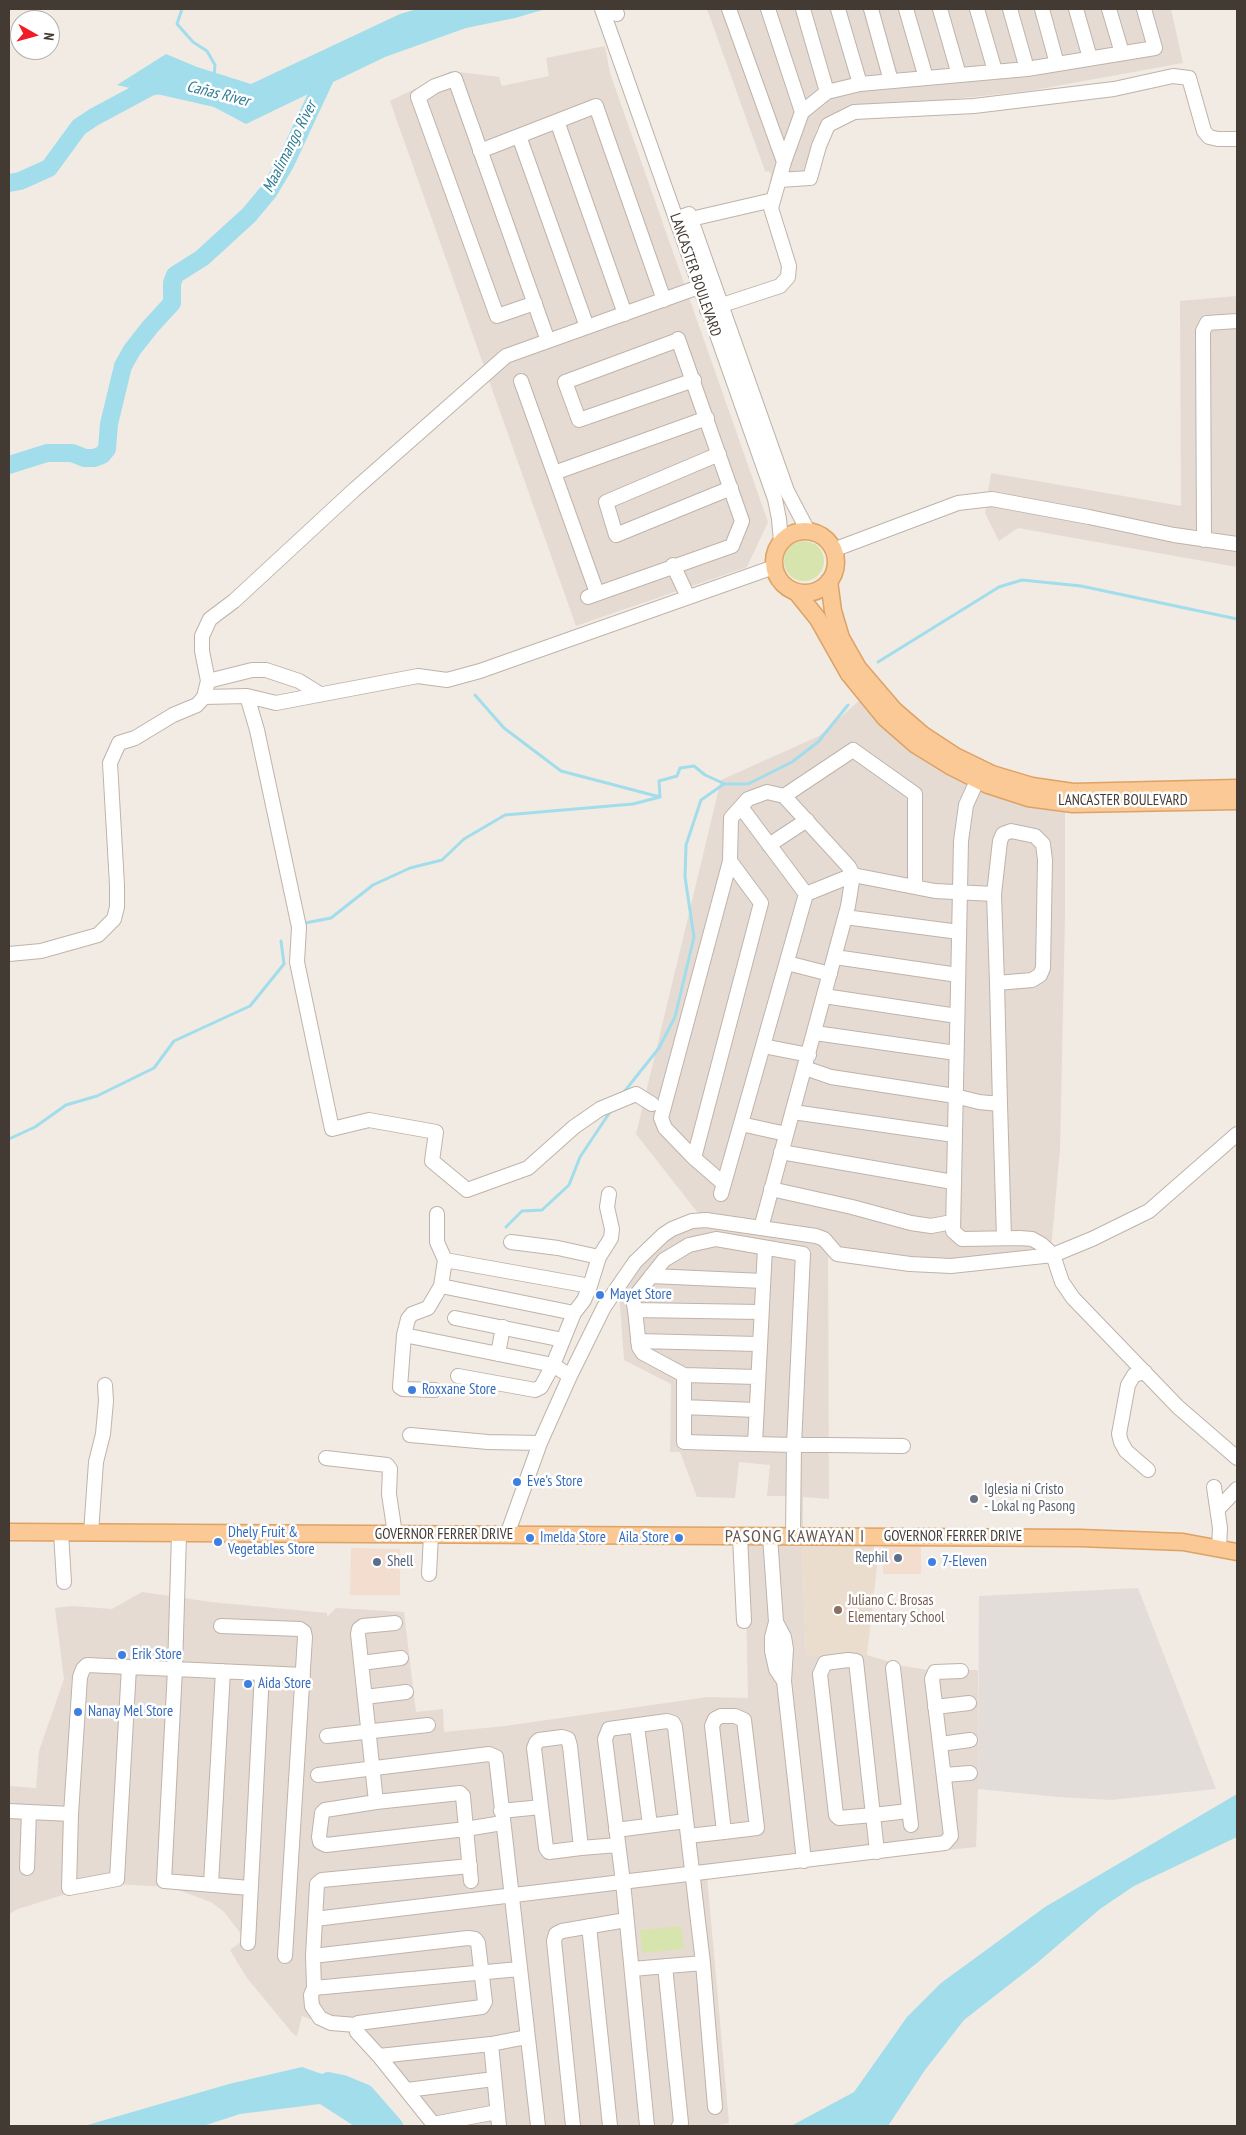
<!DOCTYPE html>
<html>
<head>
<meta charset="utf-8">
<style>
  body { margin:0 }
  #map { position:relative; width:1246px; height:2135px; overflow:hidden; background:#f1ebe4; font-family:"PT Sans Narrow",sans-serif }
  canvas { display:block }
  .frame { position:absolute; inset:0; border:10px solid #433a34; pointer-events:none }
  .north { position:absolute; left:10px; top:10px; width:50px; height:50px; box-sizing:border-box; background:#fff; border:1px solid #b4b0ae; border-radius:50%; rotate:97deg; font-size:14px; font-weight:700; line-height:20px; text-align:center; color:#433a34 }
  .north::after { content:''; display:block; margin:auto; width:18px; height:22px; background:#f11c26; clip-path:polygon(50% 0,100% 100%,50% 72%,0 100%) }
</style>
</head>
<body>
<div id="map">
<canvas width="1246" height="2135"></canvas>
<div class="frame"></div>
<div class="north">N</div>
</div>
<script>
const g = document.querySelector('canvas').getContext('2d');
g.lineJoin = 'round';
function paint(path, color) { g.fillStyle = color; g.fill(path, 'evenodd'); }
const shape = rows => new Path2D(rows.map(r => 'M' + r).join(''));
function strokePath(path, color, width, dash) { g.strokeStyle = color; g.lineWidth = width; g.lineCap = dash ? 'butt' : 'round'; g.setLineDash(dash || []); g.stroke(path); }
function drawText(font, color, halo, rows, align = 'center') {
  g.font = font + ' "PT Sans Narrow",sans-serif'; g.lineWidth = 5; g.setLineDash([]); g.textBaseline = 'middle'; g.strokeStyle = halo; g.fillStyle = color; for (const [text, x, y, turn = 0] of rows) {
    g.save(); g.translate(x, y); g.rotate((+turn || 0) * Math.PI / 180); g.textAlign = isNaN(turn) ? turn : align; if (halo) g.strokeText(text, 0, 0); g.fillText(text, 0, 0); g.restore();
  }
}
paint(shape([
  [707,9,1171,9,1183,63,1029,91,916,103,868,105,831,114,817,128,803,173,770,181,771,175,770,172,765,171],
  [605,46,610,73,768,522,747,567,576,626,390,101,451,71,499,77,502,86,549,76,546,58],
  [1237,296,1237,567,1018,528,999,541,985,513,991,473,1181,506,1180,301],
  [861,699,925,760,943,771,967,784,1065,808,1065,917,1060,1149,1051,1250,971,1259,932,1261,828,1250,829,1499,803,1497,803,1527,788,1527,788,1496,767,1496,770,1465,739,1462,735,1498,697,1497,680,1452,670,1452,671,1384,624,1360,619,1292,650,1252,688,1228,711,1222,698,1213,636,1134,721,780,819,736],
  [745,1545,802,1546,806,1656,867,1655,903,1666,928,1670,978,1670,978,1789,976,1847,707,1876,729,2123,715,2126,428,2126,352,2034,302,2016,297,2036,294,2035,247,1978,230,1950,245,1939,224,1912,211,1902,170,1887,114,1884,95,1885,18,1909,9,1914,9,1786,36,1788,39,1751,64,1679,55,1608,72,1606,112,1609,142,1592,211,1602,327,1613,327,1617,336,1608,404,1612,416,1712,443,1709,444,1732,505,1726,708,1697,748,1698]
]), '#e5dbd2');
paint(shape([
  [883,1546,921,1546,921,1574,883,1574],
  [351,1548,400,1549,400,1595,350,1595]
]), '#f3ddcf');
paint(shape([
  [1138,1588,1216,1789,1111,1800,1058,1797,978,1789,979,1596]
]), '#e3ddd9');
paint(shape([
  [802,1546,874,1546,877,1566,867,1655,806,1656]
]), '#eaddce');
paint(shape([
  '784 561a20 20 0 1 1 40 0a20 20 0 1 1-40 0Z',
  [681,1926,684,1949,642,1953,640,1930]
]), '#d7e4ae');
paint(shape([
  [417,9,546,9,515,18,466,28,385,57,246,124,214,107,117,85,166,54,197,67,251,84,400,14],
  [1237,1794,1237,1837,1134,1886,1100,1909,1037,1963,964,2020,925,2070,888,2126,791,2126,854,2092,907,2017,941,1983,1045,1907],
  [302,2067,345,2082,389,2126,354,2126,320,2104,240,2114,203,2126,84,2126,229,2084]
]), '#a2ddec');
strokePath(shape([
  [182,9,177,24,193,42,207,51,215,65,214,76],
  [878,662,999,587,1022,580,1081,586,1237,619],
  [475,695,504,728,561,771,660,797,659,781,677,776,680,768,694,766,705,775,725,784,748,784,792,762,818,742,848,705],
  [305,923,331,918,373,885,410,868,442,860,464,839,505,815,633,804,660,797],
  [624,1092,659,1048,675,1017,694,937,685,877,686,845,701,800,724,784],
  [9,1139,35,1127,66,1105,97,1096,154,1068,174,1041,250,1006,284,964,281,941],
  [506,1227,522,1211,542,1210,569,1185,580,1157,610,1112]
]), '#a2ddec', 3);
strokePath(shape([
  [9,183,20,181,49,168,79,127,94,117,150,87,164,84],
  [9,465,47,453,72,453,85,458,94,458,102,455,107,449,109,424,123,366,132,350,150,327,172,303,172,283,175,275,202,258,249,215,269,191,285,164,327,74],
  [328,2081,343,2084,365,2093,394,2126]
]), '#a2ddec', 18);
const minor = shape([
  [602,9,775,499,779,519,781,542],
  [615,9,617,14],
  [729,9,784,162],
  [768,9,802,112],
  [803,9,827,92],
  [838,9,860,84],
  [871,9,891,81],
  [906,9,926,78],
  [940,9,959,75],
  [977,9,995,71],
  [1010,9,1027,69],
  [1042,9,1057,64],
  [1076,9,1090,58],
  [1109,9,1122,53],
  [557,121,625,314],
  [519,136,587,327],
  [480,151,596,106,664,300],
  [779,180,810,178,819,146,828,125,854,112,974,106,1114,89,1173,76,1189,78,1204,131,1209,137,1218,139,1237,139],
  [676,219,689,214,787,491,808,531],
  [691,219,773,200],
  [535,303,497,316,418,97,435,86,455,79,548,341],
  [707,310,780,286,788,277,789,266,771,208,784,162,802,112,827,92,860,84,1027,69,1155,48,1144,9],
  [678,340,565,382,579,420,694,380],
  [521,381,597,593],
  [719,454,606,502,616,535,731,488],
  [554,473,707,418],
  [1204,540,1203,331,1207,323,1237,321],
  [833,550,958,503,992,499,1089,517,1174,535,1237,544],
  [673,565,688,597],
  [588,597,732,546,742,521,678,339],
  [208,681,252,670,266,670,299,681,320,694],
  [247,696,257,730,299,927,297,962,332,1129,369,1120,436,1132,432,1161,467,1190,528,1168,574,1127,600,1109,636,1094,652,1104],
  [204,697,247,696,276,703,418,676,447,680,480,671,774,567],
  [981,772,966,805,961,841,953,1231,962,1239,1020,1238,1032,1239,1041,1244,1053,1255,1062,1282,1073,1298,1178,1407,1237,1458],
  [784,796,853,750,915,794,915,887],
  [769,845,807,820],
  [806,894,853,875,935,891,994,894],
  [845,917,959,932],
  [9,954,41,951,98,935,114,919,117,907,117,885,110,763,119,743,135,738,173,715,197,705,204,697,208,681,202,651,202,636,210,619,234,601,354,490,506,356,699,287],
  [835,957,958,975],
  [787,963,830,974],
  [997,983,1032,980,1040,975,1043,968,1045,860,1043,844,1035,836,1011,831,1003,834,1000,841,994,894,997,983,1000,1104,1004,1238],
  [824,996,957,1016],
  [815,1033,956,1053],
  [763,1046,809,1055],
  [805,1068,831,1077,955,1096,979,1102,1000,1104],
  [793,1112,954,1135],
  [741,1124,786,1134],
  [781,1152,953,1182],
  [694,1158,761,903,730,861],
  [724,1184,694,1158,665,1128,661,1118,730,861,731,818,748,799,767,792,784,796,849,867,853,875,848,906,761,1228],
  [771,1189,852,1207,911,1223,931,1226,952,1222],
  [721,1194,806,894,741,807],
  [437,1214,437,1242,445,1260,441,1286,428,1308,412,1314,408,1319,404,1335,553,1365,570,1376],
  [511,1242,558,1248,599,1257],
  [445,1260,590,1286,599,1257,611,1238,612,1229,607,1207,609,1194],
  [651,1276,763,1281],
  [441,1286,574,1313,553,1365,541,1387,535,1390,458,1376],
  [635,1310,760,1312],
  [574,1313,584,1300,590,1286],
  [455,1318,563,1340],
  [404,1335,400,1387,403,1389,435,1390],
  [638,1341,758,1344],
  [498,1354,503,1327],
  [1145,1372,1134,1375,1128,1385,1119,1434,1121,1442,1126,1451,1148,1470],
  [684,1375,757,1377],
  [684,1407,755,1410],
  [410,1435,488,1442,540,1443],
  [755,1444,765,1248],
  [326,1458,387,1465,390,1469,389,1494,395,1534],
  [1214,1487,1220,1528,1219,1548],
  [1218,1509,1237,1489],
  [61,1532,64,1582],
  [91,1533,96,1462,103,1434,106,1401,105,1385],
  [179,1534,175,1669,164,1881,250,1888],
  [507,1535,540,1443,570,1376,604,1307,635,1262,663,1235,672,1229,692,1221,706,1220,816,1236,824,1239,837,1254,910,1264,951,1266,1053,1255,1092,1239,1149,1211,1237,1134],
  [740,1536,744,1621],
  [770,1536,776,1622,772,1637,772,1651,776,1669,784,1681],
  [793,1536,794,1445,803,1254,716,1239,689,1245,664,1260,633,1299,635,1310,639,1347,643,1353,684,1375,684,1442,755,1444,794,1445,828,1445,903,1446],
  [429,1574,431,1535],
  [776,1622,784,1637,786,1649,784,1681,804,1861],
  [221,1626,300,1629,304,1632,305,1637,285,1956],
  [361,1663,401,1658],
  [129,1667,117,1879,69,1888,71,1814,80,1677,83,1669,87,1665,129,1667,175,1669,303,1675],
  [893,1668,911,1825],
  [365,1697,406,1692],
  [935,1707,969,1703],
  [637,1726,650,1825],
  [327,1736,428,1725],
  [940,1744,970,1740],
  [318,1775,489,1754,496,1757,538,2126],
  [944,1775,970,1773],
  [376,1802,358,1634,359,1629,363,1626,395,1623],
  [9,1811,71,1814],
  [501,1811,541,1807],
  [616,1830,686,1821],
  [688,1836,724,1832,757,1828,744,1720,735,1716,721,1716,715,1719,712,1726,724,1832],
  [581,1848,570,1746,568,1739,562,1737,539,1740,536,1743,534,1748,546,1848,549,1852,581,1848,618,1845],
  [877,1852,873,1815,856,1661,848,1660,825,1663,820,1674,836,1815,839,1818,873,1815,909,1811],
  [470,1866,322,1880,317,1884,313,1956,314,1988,519,1969],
  [27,1868,29,1812],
  [471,1881,466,1829,463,1796,460,1793,376,1802,325,1810,322,1813,319,1837,320,1842,326,1845,466,1829,502,1823],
  [211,1884,223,1671],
  [315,1919,945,1843,951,1836,932,1679,935,1672,961,1671],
  [589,1926,610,2126],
  [248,1943,262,1673],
  [313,1956,468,1938,475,1939,478,1943,485,2002,482,2007,358,2023,356,2025,357,2032,379,2056,435,2126],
  [665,1966,681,2123,679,2126],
  [632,1969,703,1963],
  [314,1988,311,1995,312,2006,320,2018,331,2023,356,2025],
  [379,2056,491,2044],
  [407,2090,494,2079],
  [433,2124,497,2112],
  [499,2126,491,2044,527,2037],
  [573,2126,554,1941,556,1934,562,1931,626,1920],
  [647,2126,623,1882,605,1739,609,1729,667,1721,673,1723,675,1727,703,1963,715,2107]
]);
const major = shape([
  '774 562a31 31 0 1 1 62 0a31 31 0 1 1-62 0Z',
  [829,581,833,611,841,638,858,668,894,710,923,735,955,756,992,774,1032,786,1073,792,1237,788],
  [797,593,818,619,849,674,885,718,916,745,950,766,988,785,1028,798,1073,804,1237,801],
  [9,1532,1080,1538,1183,1542,1237,1552]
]);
strokePath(minor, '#bfb3aa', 16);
strokePath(major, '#dea265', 19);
strokePath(minor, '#fff', 14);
strokePath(major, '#fac995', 16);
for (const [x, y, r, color] of [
  [600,1295,5,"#3f7fe0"],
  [412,1390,5,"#3f7fe0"],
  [517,1482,5,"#3f7fe0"],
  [974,1499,5,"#6b7280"],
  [530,1538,5,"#3f7fe0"],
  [679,1538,5,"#3f7fe0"],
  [218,1542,5,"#3f7fe0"],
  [898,1558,5,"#5c6f8a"],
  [377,1562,5,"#5c6f8a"],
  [932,1562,5,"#3f7fe0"],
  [838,1610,5,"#8d6e63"],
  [122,1655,5,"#3f7fe0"],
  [248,1684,5,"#3f7fe0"],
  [78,1712,5,"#3f7fe0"]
]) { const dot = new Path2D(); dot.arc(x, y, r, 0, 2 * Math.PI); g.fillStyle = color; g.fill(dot); strokePath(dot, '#fff', 2); }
drawText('15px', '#433a34', '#fff', [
  ["LANCASTER BOULEVARD",695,275,71],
  ["LANCASTER BOULEVARD",1123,801],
  ["GOVERNOR FERRER DRIVE",444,1535],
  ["GOVERNOR FERRER DRIVE",953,1537]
]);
drawText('15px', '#366cbe', '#fff', [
  ["Mayet Store",610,1295],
  ["Roxxane Store",422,1390],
  ["Eve's Store",527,1482],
  ["Dhely Fruit &",228,1533],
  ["Vegetables Store",228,1550],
  ["Imelda Store",540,1538],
  ["Aila Store",669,1538,"right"],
  ["7-Eleven",942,1562],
  ["Erik Store",132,1655],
  ["Aida Store",258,1684],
  ["Nanay Mel Store",88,1712]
], 'left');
drawText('15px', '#5b616d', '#fff', [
  ["Iglesia ni Cristo",984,1490],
  ["- Lokal ng Pasong",984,1507]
], 'left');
drawText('15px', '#4e5e75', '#fff', [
  ["Rephil",888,1558],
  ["Shell",387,1562,"left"]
], 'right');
drawText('15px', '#785e54', '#fff', [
  ["Juliano C. Brosas",848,1601],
  ["Elementary School",848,1618]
], 'left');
drawText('italic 16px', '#2e7c92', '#fff', [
  ["Cañas River",218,94,14],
  ["Maalimango River",290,147,-63]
]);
g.letterSpacing = '1px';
drawText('18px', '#65564c', '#fff', [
  ["PASONG KAWAYAN I",795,1537]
]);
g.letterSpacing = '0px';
</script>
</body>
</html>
